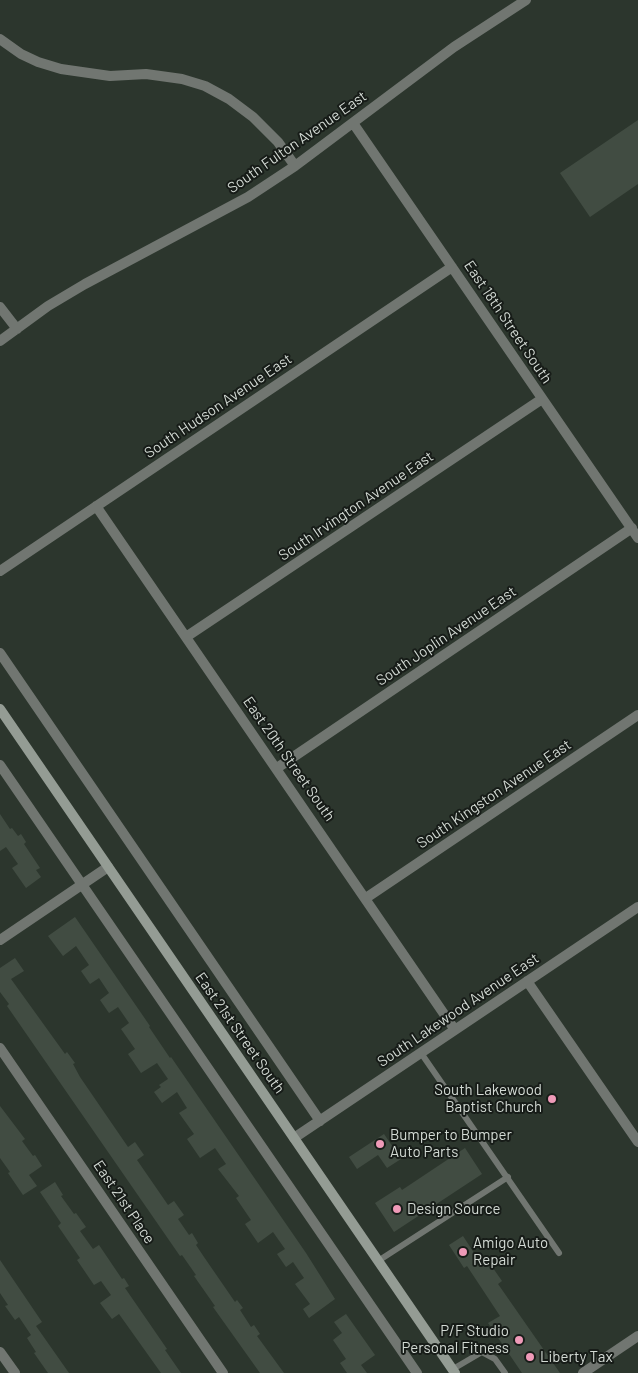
<!DOCTYPE html>
<html>
<head>
<meta charset="utf-8">
<style>
  body { margin:0 }
  canvas { display:block; background:#2c362d }
</style>
</head>
<body>
<canvas width="638" height="1373"></canvas>
<script>
const g = document.querySelector('canvas').getContext('2d');
g.lineJoin = 'round';
function paint(path, color) { g.fillStyle = color; g.fill(path, 'evenodd'); }
const shape = rows => new Path2D(rows.map(r => 'M' + r).join(''));
function strokePath(path, color, width, dash) { g.strokeStyle = color; g.lineWidth = width; g.lineCap = dash ? 'butt' : 'round'; g.setLineDash(dash || []); g.stroke(path); }
function drawText(font, color, halo, rows, align = 'center') {
  g.font = font + ' Barlow,sans-serif'; g.lineWidth = 4; g.setLineDash([]); g.textBaseline = 'middle'; g.strokeStyle = halo; g.fillStyle = color; for (const [text, x, y, turn = 0] of rows) {
    g.save(); g.translate(x, y); g.rotate((+turn || 0) * Math.PI / 180); g.textAlign = isNaN(turn) ? turn : align; if (halo) g.strokeText(text, 0, 0); g.fillText(text, 0, 0); g.restore();
  }
}
paint(shape([
  [638,120,638,184,590,217,560,173],
  [0,814,10,829,12,828,18,836,21,834,26,842,24,844,40,868,36,870,41,877,26,888,12,868,18,864,6,847,0,851],
  [75,917,150,1026,149,1027,170,1058,171,1057,306,1253,335,1299,309,1318,303,1309,310,1304,295,1284,304,1278,293,1262,286,1267,277,1254,285,1249,273,1232,258,1243,245,1224,251,1220,236,1198,239,1196,218,1169,226,1164,215,1148,200,1158,187,1139,194,1134,179,1113,187,1108,177,1092,162,1103,154,1092,161,1087,159,1085,168,1079,157,1063,141,1073,128,1054,135,1049,121,1029,129,1023,118,1007,109,1013,100,1000,109,993,99,978,90,984,81,971,89,965,76,946,63,956,48,936],
  [15,958,24,971,11,979,65,1054,67,1052,75,1063,73,1064,80,1077,128,1147,135,1142,144,1155,137,1160,168,1205,174,1201,184,1215,178,1219,189,1235,192,1233,198,1243,196,1245,204,1257,235,1302,237,1300,243,1308,240,1310,251,1327,254,1325,260,1334,257,1336,284,1373,260,1373,213,1307,215,1306,194,1276,196,1275,182,1255,180,1256,7,1006,9,1004,0,992,0,968],
  [0,1106,25,1139,22,1141,33,1156,35,1155,42,1166,29,1175,37,1186,23,1195,8,1173,10,1172,0,1158],
  [384,1134,401,1159,387,1168,378,1155,357,1169,349,1157],
  [465,1148,482,1174,394,1232,375,1203,400,1187,402,1190],
  [55,1182,63,1195,61,1196,74,1214,76,1213,86,1227,80,1231,93,1249,99,1245,122,1279,124,1278,129,1286,125,1288,167,1349,165,1350,181,1373,161,1373,119,1314,112,1319,100,1303,111,1295,101,1281,94,1285,77,1260,80,1258,58,1226,61,1223,40,1192],
  [463,1236,480,1262,486,1258,502,1281,498,1284,560,1373,522,1373,488,1323,500,1316,467,1266,464,1268,449,1245],
  [0,1260,42,1322,36,1326,69,1373,48,1373,34,1353,36,1352,27,1338,31,1335,19,1317,15,1320,5,1306,8,1305,0,1293],
  [346,1314,375,1355,361,1365,367,1373,347,1373,340,1363,346,1359,333,1340,342,1333,334,1322]
]), '#414c42');
strokePath(shape([
  [421,1053,559,1253],
  [378,1261,508,1177],
  [453,1369,482,1352,495,1359,505,1373]
]), '#717671', 6);
strokePath(shape([
  [0,39,21,54,38,62,61,69,110,76,146,74,182,79,205,86,229,99,253,117,278,142,295,166],
  [353,123,638,538],
  [0,307,17,329],
  [0,341,48,306,85,284,248,197,295,166,454,47,526,0],
  [96,506,455,1030],
  [0,571,452,267],
  [186,637,542,399],
  [0,653,320,1121],
  [0,765,417,1373],
  [277,768,632,528],
  [366,898,638,715],
  [0,940,108,867],
  [527,981,638,1142],
  [0,1048,223,1373],
  [294,1138,638,907],
  [0,1352,15,1373],
  [583,1373,638,1336]
]), '#717671', 10);
strokePath(shape([
  [0,709,455,1373]
]), '#949c94', 10);
for (const [x, y, r, color] of [
  [552,1099,5,"#ef9ab8"],
  [380,1144,5,"#ef9ab8"],
  [397,1209,5,"#ef9ab8"],
  [463,1252,5,"#ef9ab8"],
  [519,1340,5,"#ef9ab8"],
  [530,1357,5,"#ef9ab8"]
]) { const dot = new Path2D(); dot.arc(x, y, r, 0, 2 * Math.PI); g.fillStyle = color; g.fill(dot); strokePath(dot, '#171c18', 2); }
drawText('15px', '#d3dad4', '#171c18', [
  ["South Fulton Avenue East",297,142,-35],
  ["East 18th Street South",508,322,56],
  ["South Hudson Avenue East",218,406,-34],
  ["South Irvington Avenue East",356,506,-34],
  ["South Joplin Avenue East",446,636,-34],
  ["East 20th Street South",289,759,55],
  ["South Kingston Avenue East",494,794,-34],
  ["South Lakewood Avenue East",458,1010,-34],
  ["East 21st Street South",240,1033,55],
  ["East 21st Place",124,1202,56]
]);
drawText('15px', '#d3dad4', '#171c18', [
  ["South Lakewood",542,1090,"right"],
  ["Baptist Church",542,1107,"right"],
  ["Bumper to Bumper",390,1135],
  ["Auto Parts",390,1152],
  ["Design Source",407,1209],
  ["Amigo Auto",473,1243],
  ["Repair",473,1260],
  ["P/F Studio",509,1331,"right"],
  ["Personal Fitness",509,1348,"right"],
  ["Liberty Tax",540,1357]
], 'left');
</script>
</body>
</html>
